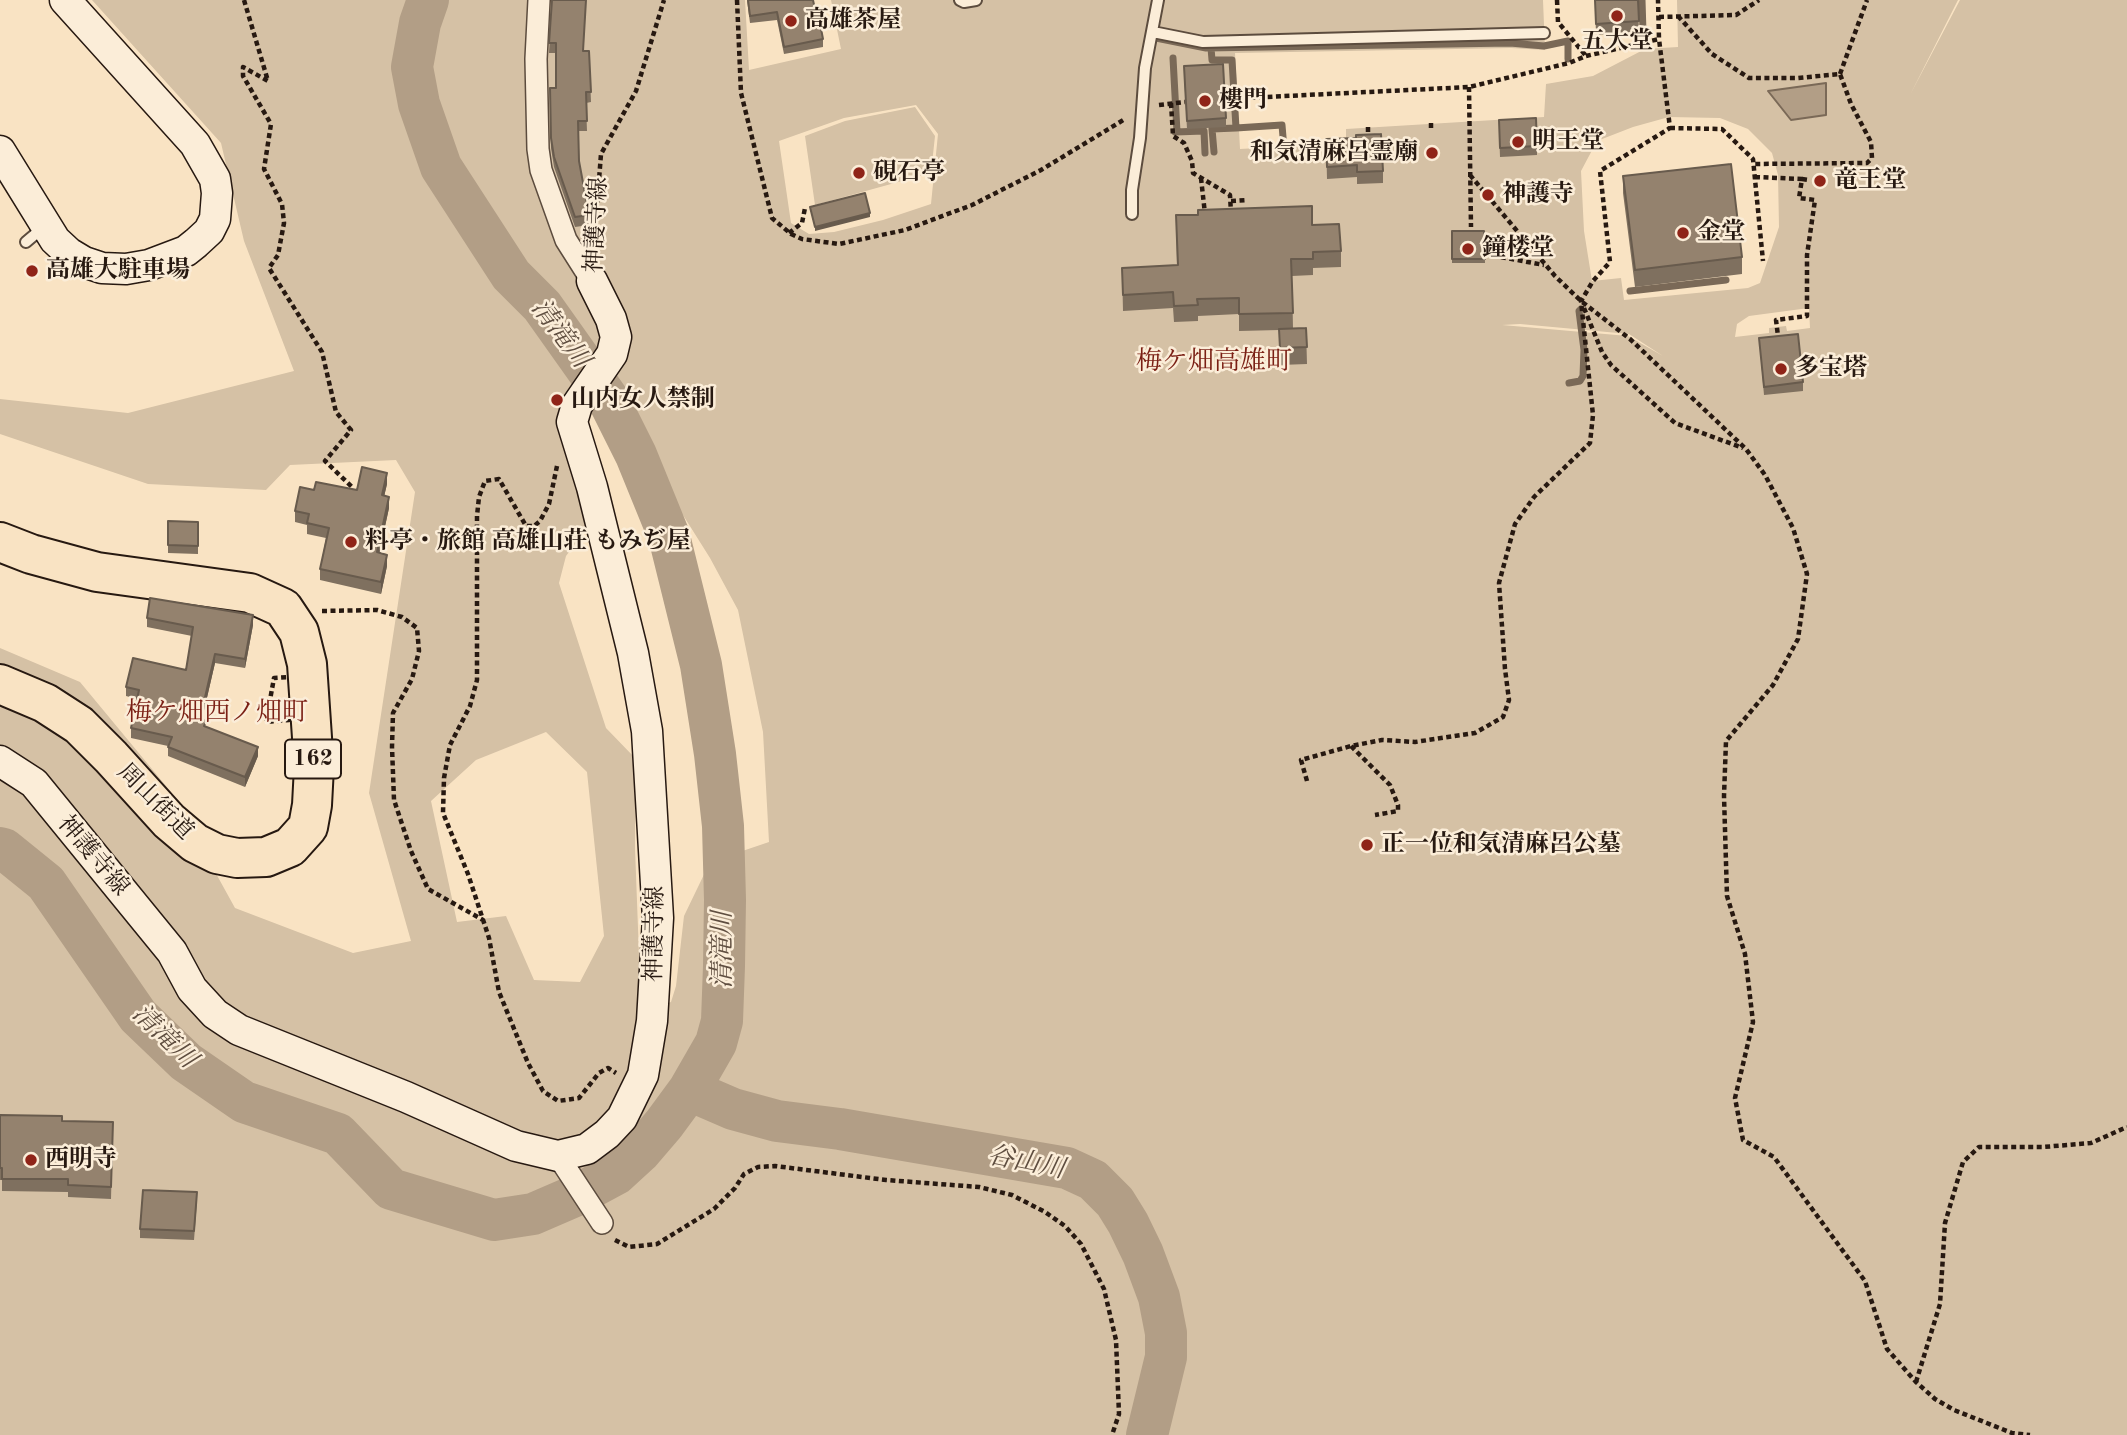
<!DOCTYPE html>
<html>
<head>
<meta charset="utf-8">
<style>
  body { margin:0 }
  canvas { display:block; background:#f9e3c3 }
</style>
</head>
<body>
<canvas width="2127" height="1435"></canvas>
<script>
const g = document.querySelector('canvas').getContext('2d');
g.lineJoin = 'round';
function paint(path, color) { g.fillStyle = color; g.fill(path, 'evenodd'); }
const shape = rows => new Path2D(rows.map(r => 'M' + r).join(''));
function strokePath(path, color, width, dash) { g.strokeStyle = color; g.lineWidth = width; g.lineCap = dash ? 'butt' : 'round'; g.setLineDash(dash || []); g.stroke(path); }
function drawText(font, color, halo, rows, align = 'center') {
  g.font = font + ' "Old Standard TT","Noto Serif JP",serif'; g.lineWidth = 5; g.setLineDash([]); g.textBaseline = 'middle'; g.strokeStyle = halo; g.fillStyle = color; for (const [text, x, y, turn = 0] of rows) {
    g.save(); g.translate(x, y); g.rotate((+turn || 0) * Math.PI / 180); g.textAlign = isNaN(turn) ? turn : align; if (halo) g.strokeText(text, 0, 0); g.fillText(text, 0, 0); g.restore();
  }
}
paint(shape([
  [92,0,745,0,749,70,841,49,831,0,1543,0,1545,50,1511,48,1235,53,1240,149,1346,143,1346,129,1544,117,1546,84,1593,76,1645,49,1678,47,1677,0,1958,0,1910,95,1960,0,2127,0,2127,1435,0,1435,0,648,80,682,171,792,235,908,353,953,411,941,369,793,415,492,396,460,290,465,266,490,148,484,0,434,0,399,128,413,294,371,244,241,221,143],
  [916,105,938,134,931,204,883,220,834,232,809,234,791,223,779,141,844,118],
  [1669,117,1720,118,1748,129,1772,153,1778,175,1779,227,1760,283,1748,288,1624,300,1621,278,1592,281,1584,231,1581,171,1597,141,1633,127],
  [1809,308,1810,328,1787,331,1786,326,1769,328,1769,333,1735,337,1737,324,1749,316],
  [1520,324,1629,334,1663,356,1628,336,1502,325],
  [610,387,644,453,710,558,738,610,763,732,769,842,710,862,684,916,676,986,671,1002,659,1006,650,965,639,955,635,848,635,758,606,728,559,583,566,556,590,524,566,421],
  [546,732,587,772,604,936,580,982,534,980,506,916,457,922,431,801,476,760],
  [915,107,935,136,931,173,815,205,805,136,845,121]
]), '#d5c1a5');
const water = shape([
  [1826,83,1826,115,1791,120,1768,91,1826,83]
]);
paint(water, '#b29e86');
strokePath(water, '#7a6957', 2);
strokePath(shape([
  [1642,0,1643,32],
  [1156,38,1206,48,1510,43,1544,46,1568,41,1568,59],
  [1211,48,1212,60,1232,60,1236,128,1282,125,1284,149],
  [1173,58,1177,132],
  [1175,132,1204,131,1205,153],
  [1214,152,1212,129,1236,128],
  [1630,291,1726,280],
  [1569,383,1580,381,1583,376,1584,350,1579,311,1581,309]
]), '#7a6957', 7);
strokePath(shape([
  [0,848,4,849,46,883,138,1016,186,1062,244,1102,338,1134,391,1189,494,1220,533,1214,577,1195,616,1174,640,1152,664,1124,689,1090,716,1043,722,1021,724,966,725,900,723,826,715,754,701,665,669,536,636,455,608,399,542,306,511,275,441,167,419,104,412,67,420,23,428,0],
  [689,1090,733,1109,777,1121,840,1129,1067,1168,1093,1180,1115,1202,1128,1223,1143,1254,1159,1297,1166,1333,1166,1357,1147,1435]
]), '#b29e86', 42);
const lane = shape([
  [960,0,964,2,976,0],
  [1153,32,1203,42,1544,33],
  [1132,214,1132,190,1140,138,1145,68,1158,0],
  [26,242,45,226]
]);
const street = shape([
  [539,0,536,59,538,149,541,170,566,240,592,281],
  [558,1156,602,1223]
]);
const secondary = shape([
  [0,151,55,240,69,253,84,262,102,268,126,269,149,265,186,251,196,243,209,231,215,219,217,193,215,179,195,144,65,0],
  [0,761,34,783,172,952,192,989,215,1014,239,1030,406,1097,516,1146,558,1156,587,1149,607,1134,622,1118,643,1075,652,1021,658,918,647,731,633,653,592,487,572,422,577,405,612,354,616,337,611,319,592,281]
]);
const highway = shape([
  [0,542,31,554,97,572,250,593,283,608,299,632,307,664,314,767,312,805,308,827,290,847,266,857,237,858,217,854,195,843,169,821,111,757,79,725,45,703,0,684]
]);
strokePath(lane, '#5c4c3e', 14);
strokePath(street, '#5c4c3e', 24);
strokePath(secondary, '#271911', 33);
strokePath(highway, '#271911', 42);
strokePath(shape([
  [244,0,268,81,243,67,243,76,271,124,264,169,282,204,284,223,278,255,269,268,322,352,336,412,351,430,325,461,352,487],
  [737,0,741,93,772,218,791,234,802,239,839,244,905,230,972,205,1041,170,1125,119],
  [1557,0,1558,22,1586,56],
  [1678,16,1712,54,1749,78,1798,78,1840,74,1851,104,1871,142,1872,158,1867,163,1753,164],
  [1659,17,1736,15,1759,0],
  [1840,74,1867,0],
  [1469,87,1471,227],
  [1225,99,1469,87,1569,63,1586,56,1659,39,1658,0],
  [1171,103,1173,136,1184,143,1192,161,1193,173,1230,195,1231,213],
  [1159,105,1185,102],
  [1431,123,1431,130],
  [1368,127,1368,137],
  [1670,128,1722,129,1753,159,1763,261],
  [1470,175,1555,276,1581,301,1630,339,1746,449,1765,475,1793,528,1807,574,1798,639,1773,685,1726,741,1724,796,1727,896,1745,954,1753,1022,1735,1098,1743,1140,1774,1157,1865,1281,1887,1349,1916,1382,1935,1399,1954,1410,2012,1433,2030,1435],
  [1755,177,1802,179,1799,198,1815,200,1807,255,1807,316,1776,320,1778,336],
  [1201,178,1205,214],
  [1802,179,1809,180],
  [1231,201,1247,200],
  [789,233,802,223,805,208],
  [594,245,601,154,636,91,664,0],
  [1501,257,1544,265],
  [1584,308,1602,352,1611,365,1675,423,1743,448],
  [557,466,549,504,540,521,534,526,526,526,499,479,485,481,479,497,477,516,477,680,470,706,450,745,444,778,443,813,468,874,489,938,499,992,528,1063,543,1091,558,1101,579,1098,599,1073,608,1068,616,1073],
  [322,611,377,610,402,617,417,628,419,651,412,679,393,713,392,747,394,800,411,851,428,889,483,920],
  [290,677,292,703,289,707,289,720,266,722,274,678,290,677],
  [1351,746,1390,785,1398,805,1398,811,1375,815],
  [1307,781,1301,760,1351,746,1382,740,1415,742,1475,733,1503,717,1509,700,1505,669,1499,583,1515,524,1534,497,1590,443,1593,415,1581,301,1593,281,1610,262,1600,171,1670,128,1659,39],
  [615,1240,629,1247,657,1244,714,1209,735,1188,744,1174,758,1167,775,1166,886,1180,979,1187,1012,1195,1045,1212,1065,1226,1081,1244,1104,1289,1116,1340,1119,1414,1112,1435],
  [1916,1382,1940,1304,1945,1223,1963,1162,1979,1147,2043,1147,2091,1143,2127,1127]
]), '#271911', 4.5, [5, 3.5]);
strokePath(lane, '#fbedd8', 10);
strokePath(street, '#fbedd8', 21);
strokePath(secondary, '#fbedd8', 30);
strokePath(highway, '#f9e3c3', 38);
paint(shape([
  [552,0,584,51,589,51,591,102,586,103,587,131,578,131,579,161,589,215,589,225,575,227,554,167,551,148,550,88,556,88,556,53,549,53],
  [747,0,813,0,823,39,823,47,784,54,777,20,750,23],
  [1595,0,1638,0,1639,32,1596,35],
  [1184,75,1226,118,1226,127,1187,129],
  [1499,129,1537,146,1537,155,1500,157],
  [1326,139,1383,171,1383,183,1357,184,1357,177,1327,179],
  [1623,176,1742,257,1742,274,1635,287,1623,193],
  [1176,215,1312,225,1341,251,1341,267,1313,268,1313,275,1292,276,1293,329,1306,328,1307,364,1280,365,1279,330,1239,331,1239,314,1198,316,1198,321,1174,322,1173,308,1123,311,1122,268,1177,265],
  [1452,231,1484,231,1485,263,1452,263],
  [1759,338,1803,382,1803,391,1764,395],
  [387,484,384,496,389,508,379,553,387,566,381,594,320,580,320,569,326,538,307,534,307,525,295,522,295,511,314,490,357,490],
  [168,521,198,522,198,554,168,553],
  [147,618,253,625,245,668,215,663,202,719,206,727,258,756,245,787,168,756,168,746,131,738,131,728,137,699,126,696,126,687,186,670,192,636,147,627],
  [0,1115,62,1121,113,1122,111,1199,68,1197,68,1192,2,1191,2,1180,0,1180],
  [197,1201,194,1240,140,1238,140,1229]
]), '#7f705f');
paint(shape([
  [870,213,870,217,815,231,815,227],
  [387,473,387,484,382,506,382,495],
  [389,497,389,508,377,564,377,552],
  [387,555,387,566,381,594,381,582],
  [253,615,253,625,245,668,245,659],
  [215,654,215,663,200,728,200,719],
  [258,747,258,756,245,787,245,777]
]), '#685b4d');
const building = shape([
  [552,0,586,0,583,51,589,51,591,92,586,92,587,121,578,121,579,161,589,215,575,217,554,157,551,138,550,88,556,88,556,43,549,43,552,0],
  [748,0,813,0,816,14,818,13,823,39,784,47,777,12,750,16,748,0],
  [1595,0,1638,0,1639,21,1596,24,1595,0],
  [1223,64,1226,118,1187,121,1184,66,1223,64],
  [1536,118,1537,146,1500,148,1499,120,1536,118],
  [1381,134,1383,171,1357,172,1357,165,1327,167,1326,139,1356,138,1356,135,1381,134],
  [1731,164,1742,257,1635,270,1623,176,1731,164],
  [865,193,870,213,815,227,810,207,865,193],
  [1312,206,1312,225,1339,224,1341,251,1313,252,1313,259,1291,259,1293,313,1239,314,1239,298,1197,299,1198,305,1174,306,1173,292,1123,295,1122,268,1178,265,1176,215,1198,215,1198,210,1312,206],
  [1452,231,1484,231,1485,259,1452,259,1452,231],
  [1306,328,1307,347,1280,348,1279,329,1306,328],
  [1798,334,1803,382,1764,387,1759,338,1798,334],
  [362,467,387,473,382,495,389,497,377,552,387,555,381,582,320,569,329,528,307,523,309,514,295,511,300,487,314,490,316,482,357,490,362,467],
  [168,521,198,522,198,546,168,545,168,521],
  [150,598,253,615,245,659,215,654,200,719,206,721,204,726,258,747,245,777,168,747,172,737,131,728,139,690,126,687,133,658,186,670,193,627,147,618,150,598],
  [0,1115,62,1116,62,1121,113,1122,111,1187,68,1185,68,1179,2,1179,2,1168,0,1168,0,1115],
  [143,1190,197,1192,194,1231,140,1229,143,1190]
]);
paint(building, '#94826e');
strokePath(building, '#685b4d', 2);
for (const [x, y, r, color] of [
  [1617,16,7,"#8f2418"],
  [791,21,7,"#8f2418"],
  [1205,101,7,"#8f2418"],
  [1518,142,7,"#8f2418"],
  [1432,153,7,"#8f2418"],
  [859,173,7,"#8f2418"],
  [1820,181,7,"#8f2418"],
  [1488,195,7,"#8f2418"],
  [1683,233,7,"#8f2418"],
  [1468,249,7,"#8f2418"],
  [32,271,7,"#8f2418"],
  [1781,369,7,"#8f2418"],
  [557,400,7,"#8f2418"],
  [351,542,7,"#8f2418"],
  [1367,845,7,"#8f2418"],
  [31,1160,7,"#8f2418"]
]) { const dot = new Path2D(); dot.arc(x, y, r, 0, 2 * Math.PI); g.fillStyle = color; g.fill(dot); strokePath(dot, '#fbedd8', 2.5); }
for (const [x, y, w] of [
  [313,759,56]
]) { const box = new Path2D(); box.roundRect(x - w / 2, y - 19.5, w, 39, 5); g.fillStyle = '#fbedd8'; g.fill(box); strokePath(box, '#271911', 2); }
drawText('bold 23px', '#271911', null, [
  ["162",313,759]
]);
drawText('bold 24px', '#271911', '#fbedd8', [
  ["高雄茶屋",805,21],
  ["五大堂",1617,42,"center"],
  ["樓門",1219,101],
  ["明王堂",1532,142],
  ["和気清麻呂霊廟",1418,153,"right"],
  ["硯石亭",873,173],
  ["竜王堂",1834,181],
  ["神護寺",1502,195],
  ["金堂",1697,233],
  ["鐘楼堂",1482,249],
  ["高雄大駐車場",46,271],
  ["多宝塔",1795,369],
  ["山内女人禁制",571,400],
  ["料亭・旅館 高雄山荘 もみぢ屋",365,542],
  ["正一位和気清麻呂公墓",1381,845],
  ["西明寺",45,1160]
], 'left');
drawText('24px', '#271911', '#fbedd8', [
  ["神護寺線",597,225,-87],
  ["周山街道",155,802,45],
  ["神護寺線",93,856,50],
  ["神護寺線",655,934,-89]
]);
drawText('italic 26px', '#5f4e40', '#fbedd8', [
  ["清滝川",560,334,53],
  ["清滝川",723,950,-90],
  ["清滝川",164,1037,44],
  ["谷山川",1026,1163,11]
]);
drawText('26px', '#7a1f14', '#fbedd8', [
  ["梅ケ畑高雄町",1214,362],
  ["梅ケ畑西ノ畑町",217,713]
]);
</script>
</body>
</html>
